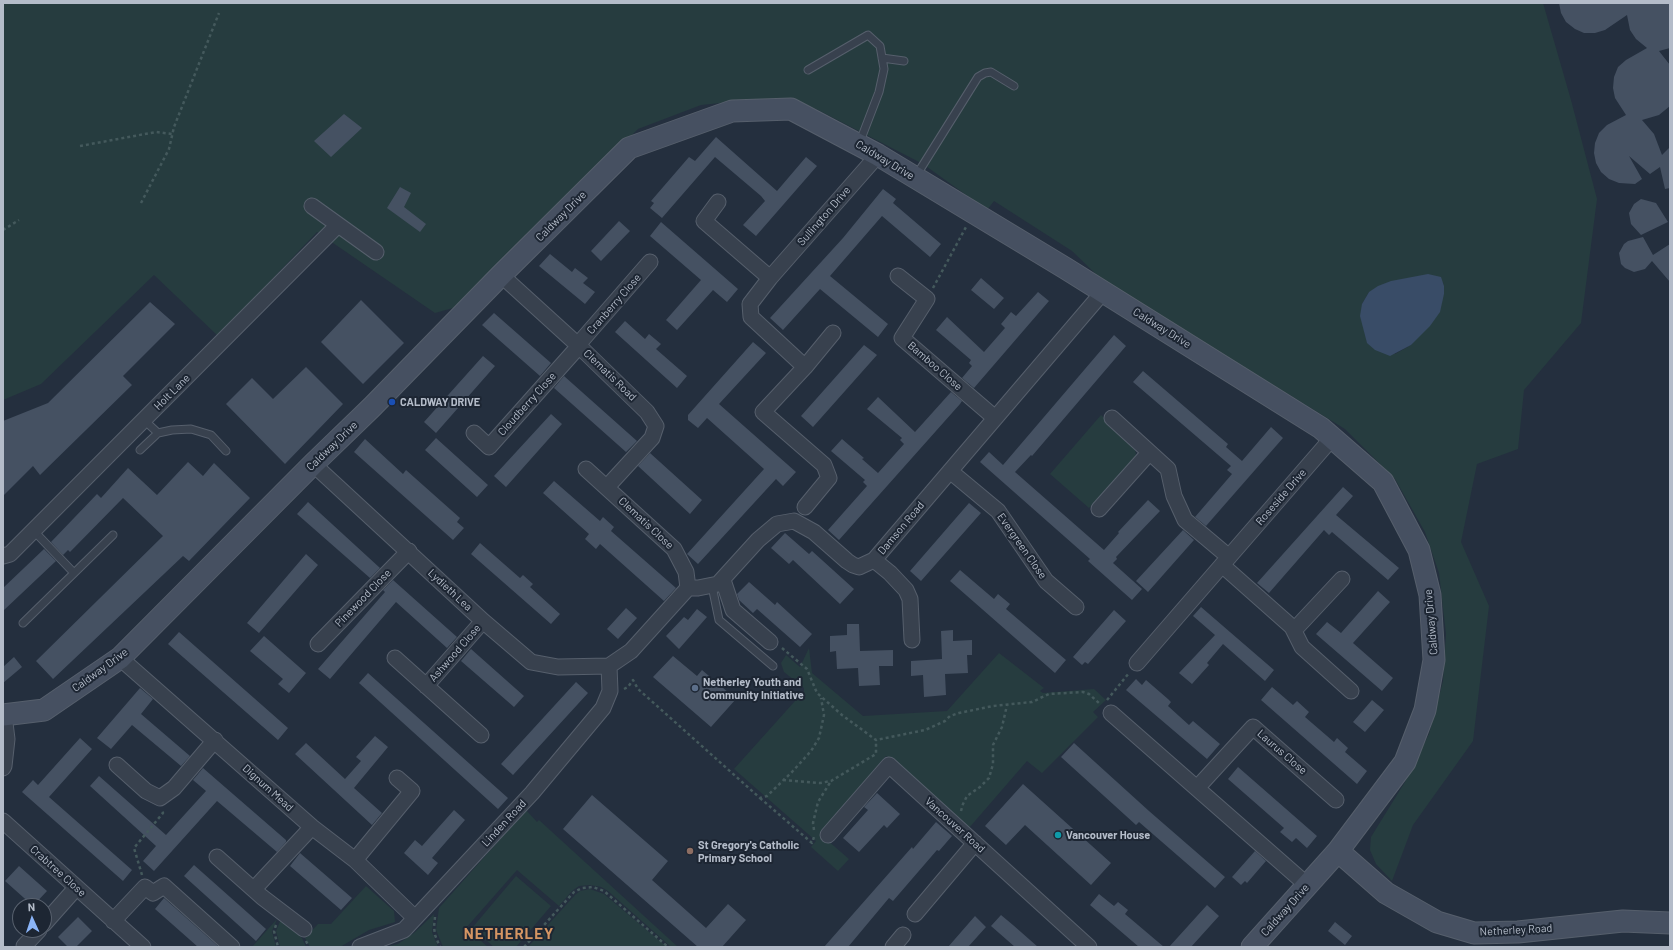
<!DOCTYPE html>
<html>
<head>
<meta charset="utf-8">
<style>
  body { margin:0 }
  #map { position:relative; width:1673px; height:950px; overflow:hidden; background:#242f3e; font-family:Barlow,sans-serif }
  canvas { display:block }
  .frame { position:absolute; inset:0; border:4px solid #b4bcc9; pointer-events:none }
  .north { position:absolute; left:12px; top:898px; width:40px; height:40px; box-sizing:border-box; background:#1d2633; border:1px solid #59626f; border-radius:50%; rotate:357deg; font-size:11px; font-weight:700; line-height:16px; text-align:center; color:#b4bcc9 }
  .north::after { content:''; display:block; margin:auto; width:14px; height:18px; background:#8ab4f8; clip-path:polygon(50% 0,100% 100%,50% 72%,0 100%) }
</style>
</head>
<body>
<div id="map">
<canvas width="1673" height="950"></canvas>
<div class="frame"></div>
<div class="north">N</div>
</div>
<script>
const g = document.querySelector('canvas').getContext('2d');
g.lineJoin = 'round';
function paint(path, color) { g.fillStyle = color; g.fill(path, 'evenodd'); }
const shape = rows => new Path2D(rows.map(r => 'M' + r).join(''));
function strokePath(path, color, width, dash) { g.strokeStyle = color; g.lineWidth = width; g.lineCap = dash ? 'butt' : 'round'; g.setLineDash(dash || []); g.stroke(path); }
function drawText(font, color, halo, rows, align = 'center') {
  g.font = font + ' Barlow,sans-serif'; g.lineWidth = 4; g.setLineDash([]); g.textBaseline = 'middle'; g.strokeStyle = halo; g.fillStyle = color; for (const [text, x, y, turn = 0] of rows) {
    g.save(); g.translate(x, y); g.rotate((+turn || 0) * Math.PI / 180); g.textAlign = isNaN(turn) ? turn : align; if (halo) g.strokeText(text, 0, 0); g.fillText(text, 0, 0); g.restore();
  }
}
paint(shape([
  [3,3,1543,3,1571,100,1597,199,1581,323,1524,390,1518,449,1477,464,1461,542,1489,606,1473,741,1413,825,1392,881,1376,864,1370,850,1371,837,1405,782,1429,734,1443,681,1446,634,1439,573,1425,532,1395,479,1345,429,1102,280,1072,251,994,201,987,210,923,164,816,109,760,99,701,105,638,129,460,306,435,313,317,232,218,336,154,275,41,384,3,400],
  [1443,282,1444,294,1411,345,1395,354,1362,304,1369,292],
  [1101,415,1134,446,1136,454,1134,460,1089,508,1050,474],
  [809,648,812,673,863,716,947,711,999,653,1044,688,1040,691,1043,693,1094,689,1106,700,1093,712,1098,717,1042,773,1027,761,969,828,886,756,820,834,849,859,838,871,811,847,816,841,734,769,804,691,804,688,784,672,781,663,786,655,800,667],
  [526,810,537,822,539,820,678,947,671,947,608,891,601,887,590,885,579,886,572,891,559,906,517,870,466,928,488,947,443,947,436,930,439,908],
  [516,876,551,906,516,947,494,947,472,928],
  [366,886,394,911,395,922,369,930,340,947,310,947,305,938,318,924,331,924],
  [590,889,604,894,667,947,528,947,575,895,580,891],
  [434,914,432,932,438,947,385,947,398,944,414,933],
  [277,919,272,931,276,947,252,947],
  [281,919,302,938,306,947,280,947,276,931]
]), '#263c3f');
paint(shape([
  [1428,274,1441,277,1444,286,1444,294,1440,312,1430,326,1411,345,1390,356,1375,350,1367,343,1360,316,1362,304,1369,292,1378,286,1391,281]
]), '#394c67');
paint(shape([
  [1559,3,1670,3,1670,48,1659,51,1670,65,1670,106,1659,115,1642,120,1654,134,1662,155,1670,147,1670,188,1665,189,1660,167,1650,174,1629,156,1642,179,1635,184,1619,183,1609,179,1601,172,1596,163,1594,153,1595,143,1599,133,1607,125,1626,115,1615,98,1613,88,1614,77,1618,67,1626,60,1647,48,1636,39,1630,30,1627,15,1605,30,1595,33,1584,33,1575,29,1566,22,1561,13],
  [344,114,362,128,331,157,314,141],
  [716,137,777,191,806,157,817,166,756,236,743,225,765,201,761,196,715,157,662,218,650,208,654,203,651,201,689,157,695,161],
  [400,187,411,193,404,207,426,224,420,232,387,208],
  [883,189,896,199,893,203,941,244,930,257,882,216,830,276,888,324,878,337,820,289,783,330,770,318,843,238],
  [1641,199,1656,203,1668,222,1641,235,1631,224,1629,213,1634,204],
  [619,221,630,231,601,261,591,251],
  [661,222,738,289,727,302,713,290,677,330,666,320,701,280,650,236],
  [1643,237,1653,255,1670,244,1670,282,1652,261,1645,269,1634,272,1625,268,1621,264,1619,253,1624,244,1628,241],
  [550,254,572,272,575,268,588,278,583,283,595,292,585,304,539,266],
  [981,278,1004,298,994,309,971,290],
  [1038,292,1049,301,974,388,962,378,972,366,969,363,971,360,936,330,947,317,984,352,1005,328,1001,324,1011,312,1016,316],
  [361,300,404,343,363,384,321,342],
  [150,302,175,324,123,376,132,385,40,475,33,466,3,496,3,421,48,403],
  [494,313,551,363,540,376,482,325],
  [625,321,645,339,649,334,661,344,656,349,687,376,677,388,615,332],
  [1114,335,1126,346,1032,456,1031,455,1015,472,1104,550,1119,533,1118,532,1148,500,1160,511,1116,557,1117,559,1113,563,1142,589,1132,600,1088,561,1090,559,980,462,989,452,1003,465],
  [753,342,766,353,719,404,796,472,783,486,776,479,698,564,687,554,764,469,707,418,698,428,688,420,688,415],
  [864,345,877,355,813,427,801,416],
  [483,356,495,366,436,433,424,422],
  [306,367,343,404,285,464,226,404,252,378,273,399],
  [1143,371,1228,444,1226,447,1242,461,1271,427,1283,438,1206,526,1195,517,1232,474,1227,470,1231,466,1133,382],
  [564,376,637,441,626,452,554,388],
  [951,392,962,401,960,404,839,540,828,530,867,486,863,482,865,480,831,451,842,439,864,458,862,459,878,473,904,444,900,440,902,438,867,409,878,397,915,432],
  [551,414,562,424,506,487,494,476],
  [436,438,488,485,477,497,425,450],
  [365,439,403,474,406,470,460,518,457,522,464,528,453,540,354,452],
  [650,453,702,500,690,514,638,466],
  [188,462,203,476,214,463,250,498,189,561,183,556,53,679,36,661,163,536,123,498,70,552,68,550,63,555,51,542,97,494,101,498,128,468,157,495],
  [554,481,600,521,603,517,614,527,611,531,676,588,664,601,600,544,596,549,585,539,589,534,543,493],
  [1343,487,1353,496,1336,515,1399,568,1388,580,1332,532,1329,535,1324,530,1269,593,1257,583],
  [308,502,380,568,370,578,297,514],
  [969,503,981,513,921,581,910,571],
  [1183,530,1194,540,1148,592,1136,581],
  [785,533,809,554,812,551,854,589,840,604,793,560,789,564,771,548],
  [480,543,520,578,523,575,533,584,530,587,560,614,551,624,471,554],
  [44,549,56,561,3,611,3,588],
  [306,554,318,565,259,633,247,623],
  [960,570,994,599,998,594,1010,604,1006,609,1066,660,1055,673,950,581],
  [393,580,457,637,447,648,396,602,330,679,318,669,385,592,383,590],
  [749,582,775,605,777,602,812,634,800,647,757,609,753,613,739,600,737,594],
  [1378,591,1390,602,1353,643,1393,678,1382,691,1316,634,1327,622,1341,633],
  [1201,607,1274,670,1265,681,1223,644,1207,663,1209,665,1192,684,1179,673,1215,635,1193,616],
  [626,608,637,618,618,639,607,629],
  [697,609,707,617,679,649,666,636,684,617,688,620],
  [1114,610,1126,621,1088,664,1085,662,1082,665,1073,657],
  [847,624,859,624,860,651,893,650,893,666,879,666,880,685,859,686,858,668,837,669,836,651,830,652,830,636,847,635],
  [953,630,953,641,972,640,972,655,967,655,968,673,945,674,946,695,924,697,923,675,911,676,911,661,942,659,941,631],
  [179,632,288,728,278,740,168,644],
  [264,636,306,673,289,693,278,684,283,679,250,651],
  [471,649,524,696,514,707,461,661],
  [673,656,697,676,702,670,736,699,711,727,653,677],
  [14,657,22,667,3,683,3,667],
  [368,673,508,798,498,809,359,683],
  [1136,679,1142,685,1146,680,1168,699,1171,702,1168,706,1179,716,1189,725,1193,721,1220,744,1207,759,1126,690],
  [576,682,588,693,513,775,501,764],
  [1272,687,1293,705,1297,701,1309,712,1305,717,1334,742,1337,738,1348,748,1345,752,1367,771,1357,784,1261,700],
  [140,688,153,699,141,714,190,756,181,766,132,725,111,749,97,738],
  [1372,700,1384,710,1365,732,1353,722],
  [375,736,388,747,354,788,382,813,372,825,295,754,306,743,345,779,361,761,356,757],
  [80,738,92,749,49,797,132,870,123,881,22,792,33,780,38,785],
  [1074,743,1149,811,1225,877,1215,888,1139,822,1136,825,1061,757],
  [1238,767,1317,836,1307,848,1296,838,1292,842,1280,832,1284,828,1228,779],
  [203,768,286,840,286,842,277,852,217,801,154,871,143,861,156,846,90,786,99,776,166,835,206,791,193,780],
  [1023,784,1111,863,1091,885,1025,825,1006,845,985,826],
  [877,793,900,814,887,828,884,825,859,852,843,838,868,810,864,807],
  [592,795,668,861,652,880,706,928,728,904,746,920,722,947,698,947,563,829],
  [454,810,465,820,432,858,438,863,428,875,404,853,415,840,422,846],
  [936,822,952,836,939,851,937,850,893,901,889,898,848,947,824,947,912,847,913,849],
  [1255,851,1266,861,1247,883,1245,881,1241,885,1232,877],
  [300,853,352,898,341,910,290,866],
  [194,865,266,929,256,941,184,876],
  [19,866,47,891,33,906,5,881],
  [1099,894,1114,906,1118,902,1128,910,1125,914,1164,947,1139,947,1090,905],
  [164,898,219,947,198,947,155,909],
  [1207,905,1219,916,1191,947,1169,947],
  [1001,915,1013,925,1038,947,1015,947,991,926],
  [975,916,986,927,968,947,948,947],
  [78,917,92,931,76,947,68,947,58,937],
  [1335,922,1352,936,1345,945,1328,931]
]), '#455162');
const lane = shape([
  [882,58,904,61],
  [808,70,868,35,880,46,884,69,879,92,859,144],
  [916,176,978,77,985,73,991,72,1014,86],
  [144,420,158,433,172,430,191,429,211,435,226,451],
  [140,450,158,433],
  [33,530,74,573],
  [712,586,719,620,773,666],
  [23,623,113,535]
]);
const street = shape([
  [718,202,704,221,770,278],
  [312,206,376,252],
  [501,275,579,346,647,412,656,426,652,438,607,487],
  [898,276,927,299,902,338,995,418],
  [805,367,833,333],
  [1112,418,1168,469,1174,496,1185,520,1229,557],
  [474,433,489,447,579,346,582,340,650,262],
  [313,464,483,621,531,662,558,667,609,666],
  [586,469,674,549,686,572,688,588],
  [950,471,998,511,1046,581,1076,607],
  [805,507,829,478,824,465,763,412,805,367,751,317,750,304,770,278,878,155],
  [1099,509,1149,453],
  [3,556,10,554,338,225],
  [874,560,890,573,906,590,910,599,912,640],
  [1222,565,1292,627,1302,647,1351,691],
  [723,580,733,610,770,642],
  [1292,627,1298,626,1342,579],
  [318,644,409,551],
  [120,658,312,827,355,860,415,918],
  [395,658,481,735],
  [1137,663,1333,437],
  [609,666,631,651,688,588,698,588,718,584,758,540,777,524,794,521,814,532,847,561,853,565,859,567,874,560,1103,292],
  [426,686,483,621],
  [1111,713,1307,885],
  [117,765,146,791,160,798,174,788,215,740],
  [3,768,4,766,7,739,4,715],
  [1197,788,1253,727,1336,800],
  [3,821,143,947],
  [828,835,889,765,1089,947],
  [217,857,262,897,304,929],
  [355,860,412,791,397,778],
  [254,889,312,827],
  [915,914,975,843],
  [113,921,145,887,153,893,164,886,232,947],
  [44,924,76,888],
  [24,946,39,930],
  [360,947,404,930,532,793,603,708,610,691,609,666],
  [893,947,903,935]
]);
const secondary = shape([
  [3,715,44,710,120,658,313,464,372,407,501,275,629,148,732,111,791,109,878,155,1065,268,1321,428,1383,482,1419,550,1430,595,1434,660,1425,710,1405,762,1338,851,1252,947],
  [1338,851,1386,893,1437,922,1474,933,1518,932,1623,921,1670,923]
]);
strokePath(lane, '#565f6c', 9);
strokePath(street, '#565f6c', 17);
strokePath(secondary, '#565f6c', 23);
strokePath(shape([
  [80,146,156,132,172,134],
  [141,203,169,149,174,127,219,13],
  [3,230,19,220],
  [933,288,966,227],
  [782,648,807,669,817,693,842,715,876,740,925,730,945,721,950,716,959,713,993,706,1032,702,1049,694,1083,692,1089,694,1100,704],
  [624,689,628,687,633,680,638,689,760,798,767,796,792,772,811,751,819,738,824,715,821,698],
  [1107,700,1129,673],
  [783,780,820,783,831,781,876,754,876,740],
  [760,798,812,843,814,837],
  [961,811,963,804,967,796,980,787,989,778,993,764,993,745,1002,727,1007,705],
  [814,830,813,823,818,802,831,781],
  [142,875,134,848,163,813,162,810],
  [435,917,434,927,435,935,440,947],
  [276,925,274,931,278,947],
  [306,941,309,947],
  [524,947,574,892,582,888,593,887,604,891,668,947]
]), '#44595c', 2.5, [3, 3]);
strokePath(lane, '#38414e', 7);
strokePath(street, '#38414e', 15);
strokePath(secondary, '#465061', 21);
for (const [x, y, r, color] of [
  [392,402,4,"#1a4fb4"],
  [695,688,4,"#5c6f8a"],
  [1058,835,4,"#0f9aa8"],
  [690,851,4,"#8d6e63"]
]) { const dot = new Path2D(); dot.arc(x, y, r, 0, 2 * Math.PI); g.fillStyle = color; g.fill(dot); strokePath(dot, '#1d2633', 1.5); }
drawText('11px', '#b4bcc9', '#1d2633', [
  ["Caldway Drive",885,160,31],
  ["Caldway Drive",561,216,-45],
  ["Sullington Drive",824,216,-49],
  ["Cranberry Close",614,304,-49],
  ["Caldway Drive",1162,328,32],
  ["Bamboo Close",935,366,41],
  ["Clematis Road",610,375,44],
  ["Holt Lane",172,392,-45],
  ["Cloudberry Close",527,404,-48],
  ["Caldway Drive",332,446,-44],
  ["Roseside Drive",1281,497,-49],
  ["Clematis Close",646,523,43],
  ["Damson Road",901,528,-50],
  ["Evergreen Close",1022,546,55],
  ["Lydieth Lea",450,590,43],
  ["Pinewood Close",363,598,-46],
  ["Caldway Drive",1431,622,-95],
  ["Ashwood Close",455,653,-49],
  ["Caldway Drive",100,670,-36],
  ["Laurus Close",1282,752,41],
  ["Dignum Mead",268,788,42],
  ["Linden Road",504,823,-47],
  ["Vancouver Road",955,825,42],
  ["Crabtree Close",58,871,42],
  ["Caldway Drive",1285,910,-48],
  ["Netherley Road",1516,930,-3]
]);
drawText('bold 11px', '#b4bcc9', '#1d2633', [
  ["CALDWAY DRIVE",400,402],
  ["Netherley Youth and",703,682],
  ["Community Initiative",703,695],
  ["Vancouver House",1066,835],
  ["St Gregory's Catholic",698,845],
  ["Primary School",698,858]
], 'left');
g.letterSpacing = '1px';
drawText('bold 15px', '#d59563', '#1d2633', [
  ["NETHERLEY",509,934]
]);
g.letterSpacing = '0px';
</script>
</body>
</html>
